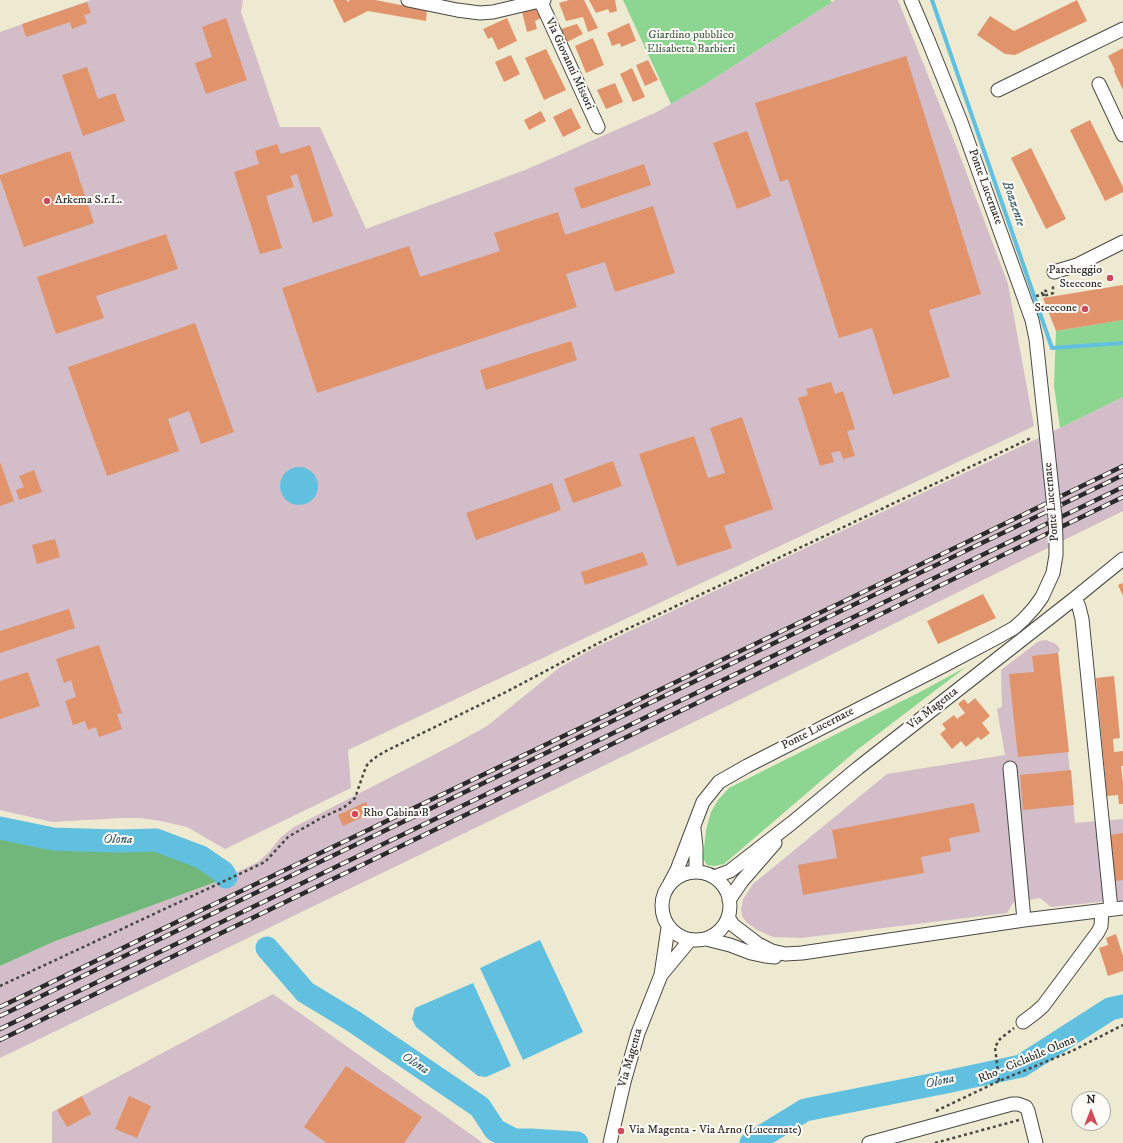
<!DOCTYPE html>
<html>
<head>
<meta charset="utf-8">
<style>
  body { margin:0 }
  #map { position:relative; width:1123px; height:1143px; overflow:hidden; background:#eeead1; font-family:"IM FELL DW Pica",serif }
  canvas { display:block }
  .north { position:absolute; left:1071px; top:1091px; width:40px; height:40px; box-sizing:border-box; background:#fdfcf7; border:1px solid #a9a8a5; border-radius:50%; rotate:0deg; font-size:11px; font-weight:700; line-height:16px; text-align:center; color:#2b2b2b }
  .north::after { content:''; display:block; margin:auto; width:14px; height:18px; background:#d1495b; clip-path:polygon(50% 0,100% 100%,50% 72%,0 100%) }
</style>
</head>
<body>
<div id="map">
<canvas width="1123" height="1143"></canvas>
<div class="north">N</div>
</div>
<script>
const g = document.querySelector('canvas').getContext('2d');
g.lineJoin = 'round';
function paint(path, color) { g.fillStyle = color; g.fill(path, 'evenodd'); }
const shape = rows => new Path2D(rows.map(r => 'M' + r).join(''));
function strokePath(path, color, width, dash) { g.strokeStyle = color; g.lineWidth = width; g.lineCap = dash ? 'butt' : 'round'; g.setLineDash(dash || []); g.stroke(path); }
function drawText(font, color, halo, rows, align = 'center') {
  g.font = font + ' "IM FELL DW Pica",serif'; g.lineWidth = 4; g.setLineDash([]); g.textBaseline = 'middle'; g.strokeStyle = halo; g.fillStyle = color; for (const [text, x, y, turn = 0] of rows) {
    g.save(); g.translate(x, y); g.rotate((+turn || 0) * Math.PI / 180); g.textAlign = isNaN(turn) ? turn : align; if (halo) g.strokeText(text, 0, 0); g.fillText(text, 0, 0); g.restore();
  }
}
paint(shape([
  [91,0,243,0,241,12,280,127,320,127,366,229,525,170,657,112,704,85,835,0,898,0,962,161,1008,284,1034,426,348,750,351,788,225,849,187,827,161,821,140,818,121,818,52,822,0,810,0,32],
  [1123,397,1123,511,725,707,0,1058,0,966,53,942,221,880,258,862,269,852,281,837,294,827,451,746,487,726,559,668,596,647,1060,428],
  [1046,640,1056,644,1060,649,1058,653,1075,823,1123,819,1123,917,1119,900,1051,907,1040,898,1013,903,1007,913,801,938,773,937,757,930,746,922,742,916,741,909,743,899,753,884,887,774,1005,755,997,709,1002,707,1001,670,1039,641],
  [273,994,483,1143,52,1143,52,1112]
]), '#d2bdc8');
paint(shape([
  [623,0,830,0,832,2,704,85,671,104],
  [1123,320,1123,397,1060,428,1054,386,1056,331],
  [966,667,857,750,724,864,714,866,707,865,703,858,706,830,711,812,718,800,729,788,920,692]
]), '#8cd692');
paint(shape([
  [0,835,53,845,116,847,155,845,202,864,221,880,53,942,0,966]
]), '#71b77c');
paint(shape([
  '280 486a19 19 0 1 1 38 0a19 19 0 1 1-38 0Z',
  [540,940,583,1032,523,1060,480,968],
  [473,983,511,1066,486,1077,478,1076,416,1027,412,1019,415,1008]
]), '#61c0df');
strokePath(shape([
  [932,0,1052,348,1123,343]
]), '#61c0df', 4);
strokePath(shape([
  [0,828,53,839,117,841,156,840,201,857,223,872,226,877],
  [267,948,305,992,353,1021,480,1107,495,1130,514,1140,531,1140,577,1143],
  [751,1143,805,1110,951,1081,1021,1066,1110,1009,1123,1006]
]), '#61c0df', 23);
paint(shape([
  [333,0,347,0,348,2,350,0,375,0,427,10,426,21,368,11,344,23],
  [569,0,584,0,598,28,588,32,583,17,566,21,559,3],
  [589,0,615,0,617,11,610,13,608,9,596,13],
  [1077,0,1087,21,1015,55,1005,54,977,35,990,16,1014,31],
  [87,2,91,13,84,15,87,23,72,29,70,22,26,37,22,24],
  [535,8,541,18,535,21,537,29,527,32,522,12],
  [226,18,247,80,206,94,195,63,212,57,202,27],
  [507,18,517,41,498,50,492,37,488,39,483,29],
  [629,23,636,41,621,47,620,43,612,46,607,33],
  [577,24,583,34,567,42,561,29],
  [593,38,604,65,586,73,575,46],
  [1123,48,1123,90,1114,71,1115,70,1108,56],
  [546,49,566,90,544,100,525,58],
  [511,55,520,74,504,82,495,62],
  [906,56,981,294,929,310,950,377,893,395,872,328,839,338,788,179,780,182,755,103],
  [648,60,658,80,645,86,636,65],
  [87,67,98,99,115,93,125,121,83,136,62,75],
  [632,68,645,97,633,102,620,74],
  [615,83,623,102,606,109,597,90],
  [571,108,581,128,563,137,553,117],
  [541,111,546,121,529,130,524,120],
  [1090,120,1123,187,1123,192,1105,201,1070,130],
  [747,131,771,196,737,209,713,143],
  [277,144,281,154,310,145,333,216,313,223,297,174,290,176,294,187,266,196,282,248,260,254,234,172,259,164,255,151],
  [1031,148,1066,219,1046,229,1011,158],
  [70,151,94,223,24,247,0,178,0,175],
  [644,164,651,185,581,209,574,188],
  [653,206,675,273,615,292,605,262,566,274,577,307,317,393,282,288,409,246,420,277,500,251,494,233,558,212,565,235],
  [166,234,178,269,96,296,104,318,56,334,37,277],
  [1123,285,1123,320,1056,331,1043,298],
  [195,323,234,432,201,444,189,411,168,419,179,451,107,476,68,367],
  [571,341,577,360,486,390,480,370],
  [831,382,835,394,843,391,855,429,847,431,855,456,843,459,840,451,831,453,834,462,820,466,798,398,808,395,806,389],
  [742,417,773,509,724,526,732,548,677,566,639,454,694,436,708,478,725,473,710,428],
  [613,461,622,486,573,503,564,479],
  [0,462,14,501,0,506],
  [34,470,42,492,19,500,16,490,24,487,19,476],
  [552,483,561,510,476,540,466,513],
  [55,539,60,557,37,564,32,545],
  [643,552,648,565,585,585,581,572],
  [1123,583,1123,596,1118,585],
  [983,594,996,618,938,644,927,621],
  [69,609,75,628,0,653,0,631],
  [99,645,122,713,117,714,122,729,99,737,96,727,88,730,85,721,73,725,65,701,76,697,71,680,64,683,56,659],
  [1058,653,1069,752,1018,757,1009,674,1034,672,1032,656],
  [28,672,40,706,0,719,0,681],
  [1114,676,1120,738,1113,739,1114,752,1123,751,1123,766,1121,766,1123,783,1123,804,1119,804,1118,795,1107,796,1096,678],
  [975,698,990,716,982,723,990,733,981,740,978,737,966,747,961,741,952,749,940,734,946,729,942,724,954,715,957,719,965,713,958,704,964,699,968,704],
  [1071,770,1074,805,1023,810,1020,775],
  [366,802,371,813,343,826,338,815],
  [974,803,980,832,949,838,951,851,921,857,924,873,803,895,798,865,837,858,832,830],
  [1123,833,1123,880,1115,881,1110,835],
  [1116,934,1123,956,1123,971,1108,976,1099,948,1108,945,1106,938],
  [346,1066,422,1117,404,1143,327,1143,304,1127],
  [82,1096,91,1114,67,1127,57,1110],
  [129,1096,151,1106,137,1138,115,1129]
]), '#e1946c');
const minor = shape([
  [408,0,457,10,480,13,493,12,544,0],
  [540,0,598,127],
  [911,0,928,40],
  [1099,84,1123,135],
  [998,90,1123,29],
  [1054,272,1077,265,1123,242],
  [1075,598,1079,607,1082,619,1111,909],
  [1010,768,1024,920],
  [694,829,696,847,696,872],
  '662 906a34 34 0 1 1 68 0a34 34 0 1 1-68 0Z',
  [714,877,730,871,793,822,858,768,1075,598,1123,559],
  [670,883,677,870,703,802,719,782,747,766,943,666],
  [729,900,742,881,775,843],
  [728,917,733,925,758,944,772,951,785,954,802,953,1024,920,1123,908],
  [706,939,730,945,751,953,765,956,775,957],
  [661,975,690,940],
  [1023,1022,1035,1013,1043,1006,1098,932,1101,926,1102,911],
  [610,1143,624,1082,638,1033,661,975,668,928],
  [869,1143,1012,1104,1018,1104,1026,1107,1028,1111,1036,1143]
]);
strokePath(minor, '#484844', 15);
strokePath(shape([
  [1036,296,1043,295,1046,294,1046,291,1044,290,1042,293,1043,295,1044,296,1053,293,1053,284],
  [0,986,265,862,288,837,321,818,343,808,352,801,355,798,364,772,367,765,373,759,384,752,506,692,608,638,772,561,1031,438],
  [999,1081,995,1047,1000,1039,1014,1028],
  [936,1111,999,1081,1072,1051,1119,1027,1123,1025],
  [935,1143,1019,1120]
]), '#484844', 2.5, [3, 3]);
strokePath(minor, '#fff', 13);
const rail = shape([
  [0,1007,965,543,1123,466],
  [0,1016,1123,475],
  [0,1029,1123,487],
  [0,1040,1123,497]
]);
strokePath(rail, '#2b2b2b', 4.5);
strokePath(rail, '#fdfcf7', 3, [9]);
const minorBridge = shape([
  [928,40,961,122,1032,320,1036,339,1055,517,1056,539,1056,555,1053,573,1042,597,1034,608,1024,619,1014,628,996,638,943,666]
]);
strokePath(minorBridge, '#484844', 15, []);
strokePath(minorBridge, '#fff', 13);
for (const [x, y, r, color] of [
  [47,201,4,"#d1495b"],
  [1110,278,4,"#d1495b"],
  [1085,309,4,"#d1495b"],
  [355,814,4,"#d1495b"],
  [621,1131,4,"#d1495b"]
]) { const dot = new Path2D(); dot.arc(x, y, r, 0, 2 * Math.PI); g.fillStyle = color; g.fill(dot); strokePath(dot, '#fdfcf7', 1.5); }
drawText('12px', '#485e4a', '#fdfcf7', [
  ["Giardino pubblico",691,36],
  ["Elisabetta Barbieri",691,50]
]);
drawText('12px', '#2b2b2b', '#fdfcf7', [
  ["Via Giovanni Missori",569,64,65],
  ["Ponte Lucernate",985,187,70],
  ["Ponte Lucernate",1052,502,-95],
  ["Via Magenta",933,709,-38],
  ["Ponte Lucernate",818,729,-27],
  ["Via Magenta",631,1058,-74],
  ["Rho - Ciclabile Olona",1027,1060,-23]
]);
drawText('12px', '#2b2b2b', '#fdfcf7', [
  ["Arkema S.r.L.",55,201],
  ["Parcheggio",1102,271,"right"],
  ["Steccone",1102,285,"right"],
  ["Steccone",1077,309,"right"],
  ["Rho Cabina B",363,814],
  ["Via Magenta - Via Arno (Lucernate)",629,1131]
], 'left');
drawText('italic 13px', '#3e5f6a', '#fdfcf7', [
  ["Bozzente",1013,204,71],
  ["Olona",118,840],
  ["Olona",415,1064,33],
  ["Olona",940,1082,-12]
]);
</script>
</body>
</html>
